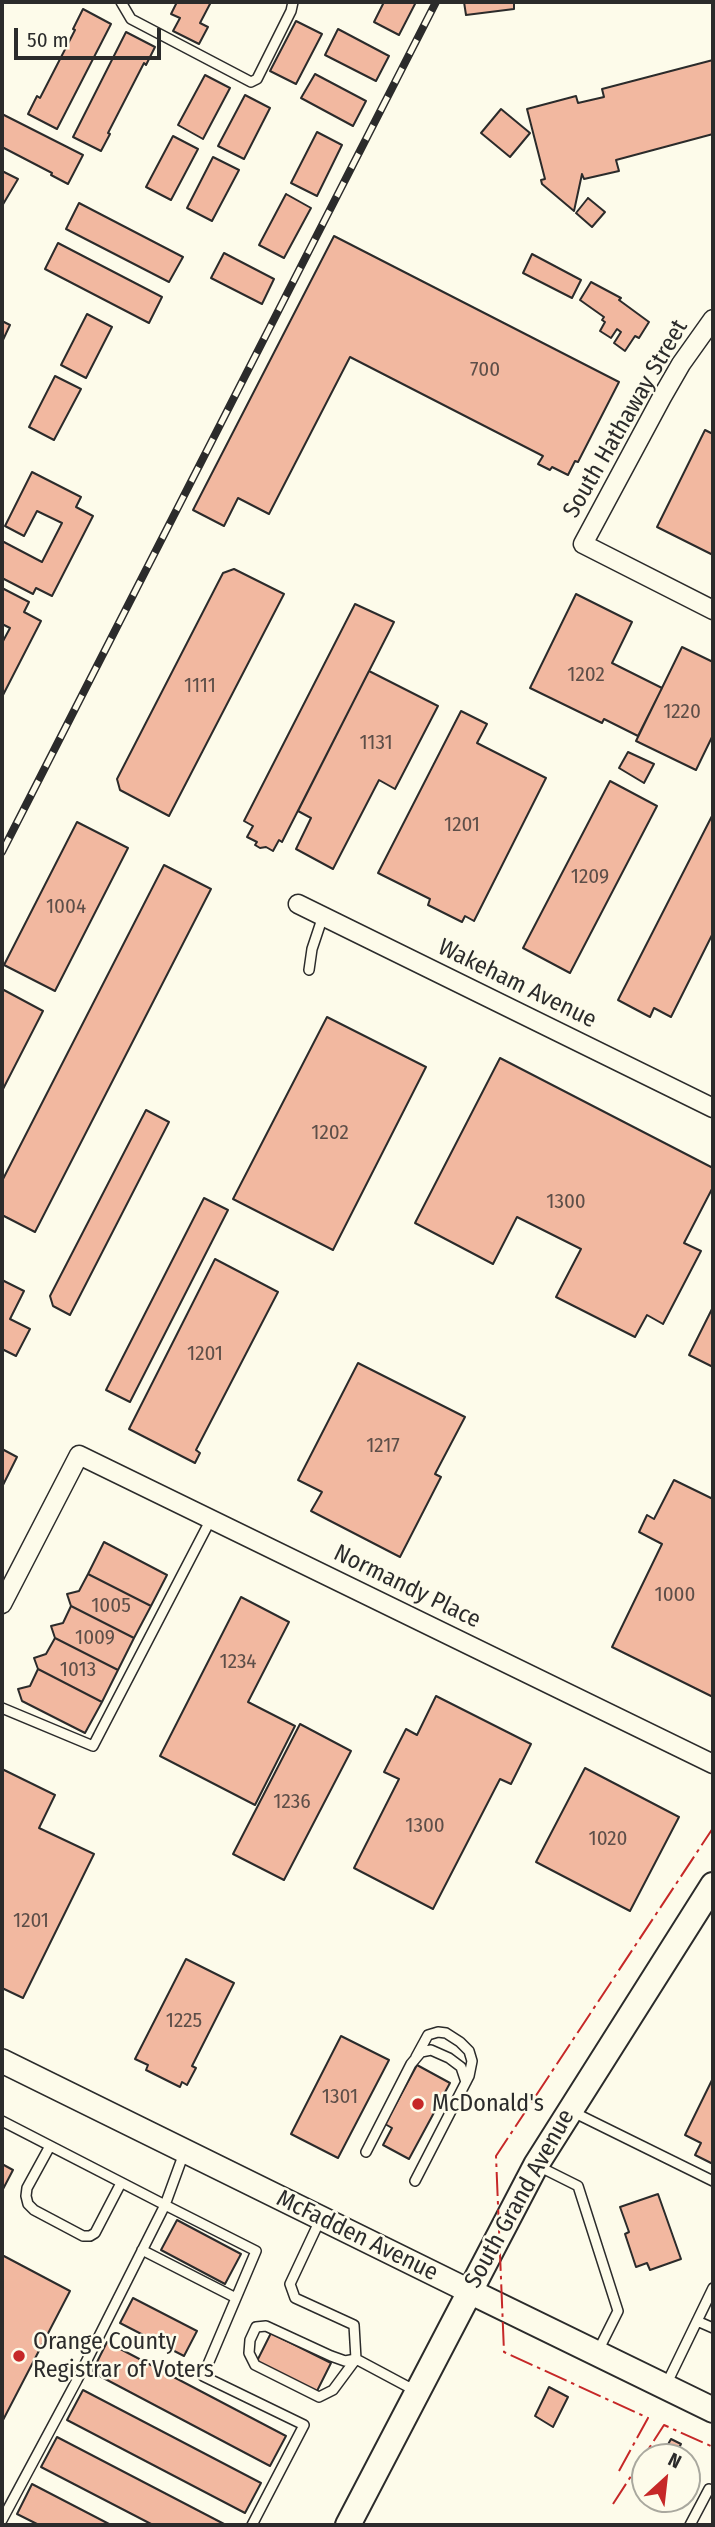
<!DOCTYPE html>
<html>
<head>
<meta charset="utf-8">
<style>
  body { margin:0 }
  #map { position:relative; width:715px; height:2527px; overflow:hidden; background:#fdfbea; font-family:"Fira Sans Condensed",sans-serif }
  canvas { display:block }
  .frame { position:absolute; inset:0; border:4px solid #2b2b2b; pointer-events:none }
  .north { position:absolute; left:631px; top:2443px; width:70px; height:70px; box-sizing:border-box; background:#fdfbea; border:2px solid #a9a89e; border-radius:50%; rotate:27deg; font-size:19px; font-weight:700; line-height:28px; text-align:center; color:#2b2b2b }
  .north::after { content:''; display:block; margin:auto; width:24px; height:32px; background:#c62828; clip-path:polygon(50% 0,100% 100%,50% 72%,0 100%) }
  .scale { position:absolute; left:14px; top:28px; width:147px; height:32px; box-sizing:border-box; border:4px solid #2b2b2b; border-top:0; padding-left:9px; font-size:21px; line-height:24px; white-space:nowrap; color:#2b2b2b; -webkit-text-stroke:5px #fdfbea; paint-order:stroke }
</style>
</head>
<body>
<div id="map">
<canvas width="715" height="2527"></canvas>
<div class="frame"></div>
<div class="north">N</div>
<div class="scale">50 m</div>
</div>
<script>
const g = document.querySelector('canvas').getContext('2d');
g.lineJoin = 'round';
function paint(path, color) { g.fillStyle = color; g.fill(path, 'evenodd'); }
const shape = rows => new Path2D(rows.map(r => 'M' + r).join(''));
function strokePath(path, color, width, dash) { g.strokeStyle = color; g.lineWidth = width; g.lineCap = dash ? 'butt' : 'round'; g.setLineDash(dash || []); g.stroke(path); }
function drawText(font, color, halo, rows, align = 'center') {
  g.font = font + ' "Fira Sans Condensed",sans-serif'; g.lineWidth = 5; g.setLineDash([]); g.textBaseline = 'middle'; g.strokeStyle = halo; g.fillStyle = color; for (const [text, x, y, turn = 0] of rows) {
    g.save(); g.translate(x, y); g.rotate((+turn || 0) * Math.PI / 180); g.textAlign = isNaN(turn) ? turn : align; if (halo) g.strokeText(text, 0, 0); g.fillText(text, 0, 0); g.restore();
  }
}
const building = shape([
  [177,2,211,2,200,23,208,27,199,44,173,31,180,18,171,14,177,2],
  [384,2,416,2,399,35,374,22,384,2],
  [464,2,514,2,514,9,466,15,464,2],
  [83,9,111,24,57,129,28,114,37,96,40,98,75,30,73,29,83,9],
  [296,21,322,34,296,84,270,71,296,21],
  [338,29,389,56,376,81,325,55,338,29],
  [126,32,155,47,146,65,144,63,108,133,110,134,101,151,73,137,126,32],
  [713,60,713,134,616,160,619,171,584,179,582,174,574,211,542,184,541,180,545,179,527,109,576,96,578,103,604,97,602,89,713,60],
  [315,74,366,101,353,126,301,98,315,74],
  [205,75,230,88,203,139,178,125,205,75],
  [245,95,270,108,244,159,218,146,245,95],
  [501,109,530,133,510,157,481,133,501,109],
  [2,114,83,155,68,184,51,175,52,173,2,147,2,114],
  [317,132,342,145,317,196,291,183,317,132],
  [173,136,198,149,171,200,146,187,173,136],
  [213,157,239,170,212,221,187,208,213,157],
  [2,171,18,179,2,206,2,171],
  [286,194,311,208,284,258,259,245,286,194],
  [588,198,605,212,592,227,576,213,588,198],
  [79,203,183,257,169,282,66,229,79,203],
  [334,236,619,382,578,462,575,461,568,475,552,467,550,470,538,464,543,456,350,357,269,514,238,498,224,526,193,510,334,236],
  [58,243,162,297,149,323,45,269,58,243],
  [224,253,274,279,262,304,211,278,224,253],
  [532,254,581,280,572,298,523,273,532,254],
  [591,282,621,298,619,300,649,322,639,338,635,336,625,351,614,343,621,332,617,329,611,338,600,331,605,322,602,320,604,317,580,300,591,282],
  [87,314,112,327,86,378,61,365,87,314],
  [2,321,10,325,2,342,2,321],
  [55,376,81,389,54,440,29,427,55,376],
  [705,430,713,434,713,555,657,527,705,430],
  [32,472,81,497,76,507,93,516,52,596,36,588,33,594,2,578,2,541,42,562,62,523,37,511,24,536,5,526,32,472],
  [234,569,284,594,169,816,120,790,117,779,223,573,234,569],
  [2,588,29,602,24,612,41,621,2,697,2,643,10,628,2,624,2,588],
  [576,594,632,622,612,663,662,688,638,736,604,719,602,723,530,688,576,594],
  [355,604,394,622,282,842,279,840,273,851,266,847,260,848,255,845,257,842,247,837,253,826,244,821,355,604],
  [682,647,713,662,713,735,696,770,636,741,682,647],
  [369,671,438,706,395,789,379,780,333,869,296,849,311,818,298,811,369,671],
  [461,711,487,724,477,743,546,778,474,921,465,916,462,922,428,905,430,899,378,873,461,711],
  [628,752,654,764,644,783,619,768,628,752],
  [610,781,657,806,570,973,523,948,610,781],
  [713,814,713,933,671,1017,654,1008,650,1017,618,1000,713,814],
  [77,822,128,848,55,991,4,965,77,822],
  [164,865,211,889,35,1232,2,1215,2,1181,164,865],
  [2,989,43,1011,2,1091,2,989],
  [327,1017,426,1067,333,1250,233,1199,327,1017],
  [500,1058,713,1168,713,1187,684,1243,701,1251,663,1324,647,1315,635,1337,556,1297,581,1249,517,1217,493,1264,415,1223,500,1058],
  [146,1110,169,1122,70,1315,53,1306,50,1296,146,1110],
  [204,1198,228,1210,130,1402,106,1390,204,1198],
  [215,1259,278,1292,196,1450,200,1453,195,1463,129,1429,215,1259],
  [2,1280,24,1291,10,1319,30,1329,16,1356,2,1349,2,1280],
  [713,1307,713,1367,689,1355,713,1307],
  [358,1363,465,1417,435,1474,441,1477,400,1557,311,1511,322,1492,298,1480,358,1363],
  [2,1449,17,1457,2,1487,2,1449],
  [674,1480,713,1499,713,1697,612,1647,662,1544,639,1532,647,1515,654,1519,674,1480],
  [104,1542,167,1575,151,1606,88,1574,104,1542],
  [88,1574,151,1606,134,1638,71,1606,67,1594,79,1591,88,1574],
  [241,1597,289,1622,248,1702,295,1726,255,1805,160,1756,241,1597],
  [71,1606,134,1638,118,1670,55,1638,51,1626,63,1623,71,1606],
  [55,1638,118,1670,102,1702,38,1669,34,1658,46,1654,55,1638],
  [38,1669,102,1702,85,1733,22,1701,18,1689,30,1686,38,1669],
  [436,1696,531,1744,511,1784,500,1779,433,1909,354,1868,399,1779,384,1772,406,1729,417,1735,436,1696],
  [300,1724,351,1751,284,1880,233,1854,300,1724],
  [585,1768,679,1817,630,1911,536,1862,585,1768],
  [2,1769,55,1795,39,1828,94,1854,23,1998,2,1988,2,1769],
  [186,1959,234,1983,192,2066,196,2068,187,2085,182,2082,180,2087,146,2070,148,2065,135,2059,186,1959],
  [341,2036,389,2060,338,2158,291,2134,341,2036],
  [417,2065,450,2083,409,2159,383,2145,392,2128,385,2124,417,2065],
  [713,2078,713,2164,695,2155,701,2143,685,2135,713,2078],
  [2,2164,13,2170,2,2191,2,2164],
  [658,2194,681,2259,650,2270,647,2263,636,2267,625,2234,629,2232,620,2207,658,2194],
  [177,2220,241,2254,225,2284,161,2250,177,2220],
  [2,2255,70,2291,2,2422,2,2255],
  [133,2298,197,2331,184,2356,120,2323,133,2298],
  [271,2333,331,2363,316,2393,256,2363,271,2333],
  [107,2342,286,2436,270,2466,92,2372,107,2342],
  [549,2387,568,2397,553,2427,535,2416,549,2387],
  [83,2390,261,2483,245,2513,67,2420,83,2390],
  [57,2437,226,2525,153,2525,41,2467,57,2437],
  [671,2439,681,2444,674,2457,661,2457,671,2439],
  [32,2484,111,2525,39,2525,17,2514,32,2484]
]);
paint(building, '#f2b8a0');
strokePath(building, '#2b2b2b', 2);
const service = shape([
  [121,2,131,19,251,82,257,79,291,11,293,2],
  [309,970,312,949,323,916],
  [2,1708,93,1746,211,1519],
  [571,2111,713,2181],
  [2,2121,165,2205,184,2153],
  [50,2146,27,2188,26,2196,28,2204,34,2210,83,2236,90,2236,95,2233,121,2183],
  [366,2152,411,2064,421,2052,431,2050,449,2058,461,2067,466,2082],
  [538,2166,578,2186,618,2311,597,2353],
  [415,2181,469,2076,472,2061,469,2051,460,2042,446,2033,438,2032,428,2035,416,2057],
  [320,2220,290,2284,295,2298,354,2325,356,2359,333,2390,319,2397,255,2365,249,2353,250,2340,256,2327,266,2326,331,2356,345,2361,356,2359,414,2390],
  [142,2250,236,2298],
  [697,2321,713,2328],
  [666,2385,713,2288],
  [2,2520,77,2380,165,2205,256,2251,203,2376,304,2425,252,2525],
  [690,2525,709,2489]
]);
const minor = shape([
  [713,319,681,364,662,397,583,544,713,610],
  [298,904,713,1108],
  [2,1604,79,1455,713,1764]
]);
const tertiary = shape([
  [2,2061,469,2291]
]);
const secondary = shape([
  [469,2291,713,2410],
  [348,2525,536,2165,713,1885]
]);
strokePath(service, '#2b2b2b', 12);
strokePath(minor, '#2b2b2b', 21);
strokePath(tertiary, '#2b2b2b', 26);
strokePath(secondary, '#2b2b2b', 28);
strokePath(service, '#fdfbea', 9);
strokePath(minor, '#fdfbea', 18);
strokePath(tertiary, '#fdfbea', 23);
strokePath(secondary, '#fdfbea', 24);
const rail = shape([
  [2,852,436,2]
]);
strokePath(rail, '#2b2b2b', 8);
strokePath(rail, '#fdfbea', 5, [16]);
strokePath(shape([
  [619,2471,648,2418,504,2352,496,2156,713,1828],
  [613,2504,664,2425,713,2447]
]), '#c62828', 2, [24, 5, 3.5, 5]);
for (const [x, y, r, color] of [
  [418,2104,7,"#c62828"],
  [19,2356,7,"#c62828"]
]) { const dot = new Path2D(); dot.arc(x, y, r, 0, 2 * Math.PI); g.fillStyle = color; g.fill(dot); strokePath(dot, '#fdfbea', 2.5); }
drawText('21px', '#5d4e48', null, [
  ["700",485,370],
  ["1202",586,675],
  ["1111",200,686],
  ["1220",682,712],
  ["1131",376,743],
  ["1201",462,825],
  ["1209",590,877],
  ["1004",66,907],
  ["1202",330,1133],
  ["1300",566,1202],
  ["1201",205,1354],
  ["1217",383,1446],
  ["1000",675,1595],
  ["1005",111,1606],
  ["1009",95,1638],
  ["1234",238,1662],
  ["1013",78,1670],
  ["1236",292,1802],
  ["1300",425,1826],
  ["1020",608,1839],
  ["1201",31,1921],
  ["1225",184,2021],
  ["1301",340,2097]
]);
drawText('24px', '#2b2b2b', '#fdfbea', [
  ["South Hathaway Street",626,419,-60],
  ["Wakeham Avenue",517,984,26],
  ["Normandy Place",407,1587,26],
  ["South Grand Avenue",520,2199,-61],
  ["McFadden Avenue",357,2236,26]
]);
drawText('24px', '#2b2b2b', '#fdfbea', [
  ["McDonald's",432,2104],
  ["Orange County",33,2342],
  ["Registrar of Voters",33,2370]
], 'left');
</script>
</body>
</html>
